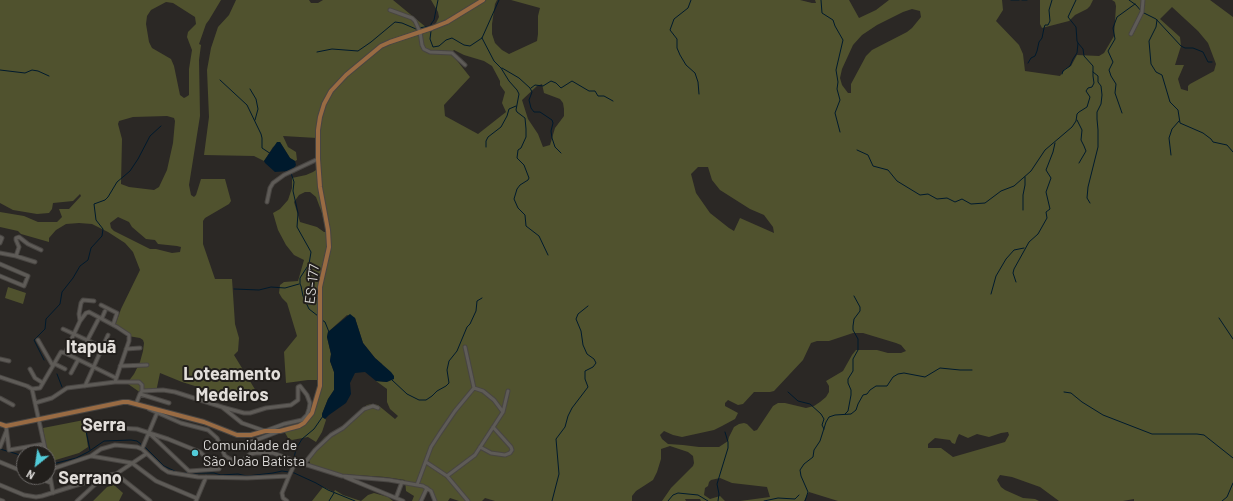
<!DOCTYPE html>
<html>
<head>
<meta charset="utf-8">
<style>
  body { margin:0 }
  #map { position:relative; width:1233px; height:501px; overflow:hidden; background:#2b2825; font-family:Barlow,sans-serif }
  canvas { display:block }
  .north { position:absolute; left:16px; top:445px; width:40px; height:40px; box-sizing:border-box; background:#221f1c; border:1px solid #6c6967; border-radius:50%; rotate:210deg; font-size:11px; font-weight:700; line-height:16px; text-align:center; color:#dbd9d7 }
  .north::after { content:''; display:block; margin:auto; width:14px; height:18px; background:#52cbd8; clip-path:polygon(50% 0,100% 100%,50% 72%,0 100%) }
</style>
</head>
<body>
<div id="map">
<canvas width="1233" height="501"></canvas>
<div class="north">N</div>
</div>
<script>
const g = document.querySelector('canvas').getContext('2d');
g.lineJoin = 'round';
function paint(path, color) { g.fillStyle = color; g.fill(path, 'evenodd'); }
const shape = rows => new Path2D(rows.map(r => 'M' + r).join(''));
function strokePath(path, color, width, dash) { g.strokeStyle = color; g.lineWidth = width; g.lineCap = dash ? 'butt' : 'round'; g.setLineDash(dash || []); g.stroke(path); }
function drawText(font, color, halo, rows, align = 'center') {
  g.font = font + ' Barlow,sans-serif'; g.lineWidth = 4; g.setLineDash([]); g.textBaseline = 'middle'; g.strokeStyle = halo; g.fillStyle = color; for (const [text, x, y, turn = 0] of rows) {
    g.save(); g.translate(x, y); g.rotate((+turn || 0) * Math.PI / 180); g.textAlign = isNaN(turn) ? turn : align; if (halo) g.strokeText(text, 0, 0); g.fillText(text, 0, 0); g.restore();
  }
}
paint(shape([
  [0,0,221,0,209,20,206,24,199,44,201,45,199,60,200,116,189,185,191,195,194,197,196,195,201,179,225,179,231,201,229,204,205,218,203,221,203,244,215,279,232,279,235,324,239,338,238,351,234,355,256,391,250,399,244,401,240,400,182,382,160,373,156,392,141,393,128,384,128,382,134,374,140,362,143,351,144,343,143,340,140,338,128,336,127,334,115,326,121,309,140,270,133,252,125,243,108,232,92,224,79,223,66,224,56,230,49,238,49,242,21,234,18,231,0,227,0,212,24,216,38,222,57,222,62,217,59,209,69,209,81,196,80,194,73,201,53,203,52,209,49,213,37,214,13,210,0,203],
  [166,2,173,3,195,17,196,24,188,32,187,37,192,50,189,69,189,95,186,97,184,98,180,95,174,66,171,59,152,48,149,42,146,24,147,16,151,10],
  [167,116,174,118,175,121,173,143,167,170,159,187,154,190,129,187,121,184,122,139,118,124,119,121,133,117],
  [118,217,129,222,132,227,146,239,155,240,158,244,177,246,181,247,180,252,172,253,156,249,150,249,114,231,111,228,110,223],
  [236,0,309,0,311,3,318,3,323,0,393,0,427,28,435,25,439,17,438,12,431,0,497,0,495,4,492,24,492,34,495,43,502,50,509,54,537,41,538,34,538,16,540,8,511,0,800,0,812,3,816,3,815,0,849,0,859,18,876,10,889,0,1002,0,1003,10,996,21,1019,45,1023,54,1025,71,1060,76,1065,69,1071,66,1077,55,1099,56,1104,53,1114,36,1116,6,1115,2,1112,0,1210,0,1233,17,1233,501,1134,501,1134,499,1123,501,1059,501,1040,487,1012,477,1000,475,997,480,1001,487,1005,490,1023,498,1035,499,1039,501,838,501,809,492,804,501,740,501,770,497,767,487,732,483,720,478,711,480,709,482,708,486,705,488,704,495,710,499,720,496,725,501,701,501,700,499,685,499,686,501,662,501,671,488,693,466,694,463,693,456,688,452,670,446,661,449,661,459,657,472,653,480,636,491,632,496,632,501,495,501,485,498,482,501,459,501,450,498,448,501,436,501,429,490,425,490,421,498,421,501,412,501,414,496,406,491,405,480,385,477,341,474,310,465,310,462,306,459,325,437,340,428,367,405,372,404,378,405,395,419,398,416,390,409,387,402,387,389,376,381,387,382,382,364,375,358,363,343,355,318,347,315,328,332,327,337,331,354,330,361,334,372,334,390,328,399,322,414,326,420,322,432,316,442,308,437,292,440,288,438,284,431,304,422,311,411,318,387,318,380,308,380,286,383,284,352,297,336,287,303,282,298,279,293,280,285,284,282,298,281,304,260,294,255,286,245,278,230,273,213,280,209,288,200,292,188,292,178,306,175,313,172,316,170,317,138,283,136,288,147,296,152,297,160,295,161,290,158,280,142,273,147,264,161,254,156,204,155,209,117,207,70,211,48,218,27,229,15],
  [1172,7,1198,31,1208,43,1216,64,1214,71,1190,84,1188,86,1188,91,1181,89,1178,79,1184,65,1175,65,1181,46,1180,37,1160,19],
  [912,9,920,11,921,17,912,28,907,32,872,50,866,56,851,84,851,93,848,93,842,85,840,78,842,69,853,45,862,35,877,25,903,12],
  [454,50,464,55,484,61,492,66,500,81,500,85,505,92,502,103,506,112,478,134,445,116,444,105,470,77,451,53],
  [542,84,544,93,560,99,563,103,564,109,564,116,555,128,550,145,543,147,538,134,528,119,522,100,537,86],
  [698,167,708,167,712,180,720,190,750,209,764,215,773,227,774,233,740,218,734,231,729,228,710,213,696,193,691,174],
  [305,192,310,192,316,197,322,213,326,232,324,232,317,227,300,222,294,202,299,195],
  [853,333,863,333,896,343,901,345,906,351,901,353,888,353,877,350,856,350,852,355,843,371,826,381,829,386,829,392,826,397,820,402,814,406,806,408,785,403,778,403,773,406,757,430,754,431,747,424,744,423,739,424,734,427,729,437,728,441,719,447,699,447,683,445,668,444,662,439,660,435,664,431,673,435,682,437,714,430,722,426,735,419,738,413,725,406,725,403,728,400,738,405,743,404,754,392,770,392,774,391,803,360,811,343,817,341,829,341],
  [1008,432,1009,435,1005,442,953,457,941,448,928,448,928,444,935,438,950,440,952,443,955,444,957,438,959,434,968,438,977,434,989,437,1001,433],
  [1040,0,1093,0,1090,6,1087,9,1075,15,1069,21,1042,28,1040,24],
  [8,287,26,293,23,304,5,298],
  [84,420,88,447,79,453,49,462,43,428],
  [114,485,123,493,119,501,93,501,107,487],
  [323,487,334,492,335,490,343,495,361,501,368,495,374,493,388,497,393,501,312,501]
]), '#50522e');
paint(shape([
  [277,142,280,142,290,158,295,161,296,165,294,168,289,171,275,172,265,163,264,161],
  [350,314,355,318,363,343,375,358,391,372,394,376,394,379,387,382,376,381,365,372,355,373,350,383,351,394,346,403,329,415,325,419,322,417,322,414,328,399,334,390,334,372,330,361,331,354,327,337,328,332]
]), '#001a2d');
strokePath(shape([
  [691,0,688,8,674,19,670,30,677,39,677,48,680,55,686,65,695,73,698,82,699,94],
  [821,0,822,13,833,20,835,26,843,40,836,70,838,82,837,89,840,100,835,113,840,132],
  [1011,0,1019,0],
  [1022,0,1027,0],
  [1129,0,1136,5,1142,12,1156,19,1181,46,1185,48,1193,48,1203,52,1208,62,1212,62],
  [1157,20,1156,27,1149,41,1151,64,1156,72,1162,75,1170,102,1178,110,1180,123,1203,133,1211,139,1213,142,1227,145,1233,152],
  [419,28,430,26],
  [431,28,431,24,434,20,438,0],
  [431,31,430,39,433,47,439,46,446,40,452,38,464,45,470,46,482,38,499,0],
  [482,38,494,61,501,68,509,81,517,90,519,94,516,110,517,112,525,118,526,129,526,137,521,148,518,150,517,158,524,165,529,178,528,180,520,185,517,189,514,199,518,208,525,215,526,226,539,236,548,255],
  [317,52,332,49,358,51,371,42,395,22,402,23,416,29],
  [1028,63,1031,58,1035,56,1037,51,1039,42,1042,38,1044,28,1045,25,1048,25,1050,21,1049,10,1052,0],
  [502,68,519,78,530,88,532,92,529,100,531,108,534,112,540,112,552,120,553,123,551,131,552,138,555,147,561,153],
  [0,70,25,73,32,70,38,71,49,76],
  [1062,74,1063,71,1070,66,1073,59,1077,53,1078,43,1077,41,1076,27,1068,17,1076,0],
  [220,80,247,105,261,134,262,138,262,148,271,154],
  [531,88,535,85,543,86,551,81,556,83,561,88,572,81,589,91,595,91,598,96,604,96,613,101],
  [250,89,256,99,258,109,255,120],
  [1122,113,1115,93,1116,84,1111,76,1109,70,1113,62,1108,51,1115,39,1113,28,1117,17,1135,4],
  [1077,120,1082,130,1081,140,1084,146,1086,151,1079,163],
  [486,147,486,141,488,137,501,127,507,116,509,109,516,106],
  [857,150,868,155,873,166,888,170,897,181,920,195,928,194,937,199,947,198,955,202,962,199,971,204,985,203,1001,191,1014,186,1031,171,1045,150,1072,127,1076,121,1077,114,1079,112,1087,107,1090,97,1086,91,1088,88,1092,87,1094,83,1093,76,1093,66,1084,56,1083,49,1078,43],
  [1171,155,1169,138,1172,129,1179,121],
  [291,173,294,182,293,191,298,213,297,227,311,252,309,264,300,278,300,284,301,286,303,296,309,309,318,316],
  [1090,203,1087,198,1088,187,1098,147,1098,130,1097,119,1097,112,1101,104,1102,95,1101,86,1098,82,1098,76,1093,72],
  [1023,210,1023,195,1025,185,1025,177],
  [1016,282,1013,273,1014,269,1029,242,1038,234,1047,218,1046,212,1050,209,1046,192,1051,178,1046,170,1053,152,1055,143],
  [234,289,259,290,271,287,285,288,299,284],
  [991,294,996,276,1006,259,1014,250,1024,248],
  [1219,318,1233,339],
  [322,320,325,322,329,332],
  [44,360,34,340,45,329,46,319,60,304,62,292,73,278,80,266,88,260,91,248,102,236,103,229,96,220,94,204,105,200,108,197,117,182,130,171,138,159,150,136,161,126],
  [57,374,62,387],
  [392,380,407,394,419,400,426,400,432,396,437,391,446,386,449,383,447,370,449,361,457,351,467,327,470,324,476,311,477,301,482,298],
  [788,392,798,401,810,404,821,414,824,419,822,425,824,429],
  [1064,392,1071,393,1082,402,1103,415,1152,434,1197,434,1204,435,1233,458],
  [845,414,848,411,851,395,851,390,848,383,848,379,853,371,853,359,858,350,858,339,853,330,853,326,854,319,860,311,860,307,854,296],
  [87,420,88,422,85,426,90,450],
  [145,447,164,466,179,473,214,473,221,475,238,474,247,476,273,473,282,471,289,472],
  [0,449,17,454,24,458],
  [294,458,296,449,302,439,314,429,323,416],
  [49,465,76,458,88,452,104,441,131,440,137,441,142,445],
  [292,472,316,483,328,490,355,501],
  [329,501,334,493],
  [552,501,559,474,556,439,565,427,568,416,572,408,588,387,585,379,585,371,593,367,596,363,594,359,587,354,583,345,581,331,576,319,578,314,588,306],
  [668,501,673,495,678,493,698,495,708,501],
  [718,501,719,494,717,484,728,448,728,442,725,432],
  [764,501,778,498,795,499,799,495],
  [805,501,808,492,801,476,800,470,804,464,813,457,814,450,820,441,826,422,829,417,835,415,851,414,856,410,858,404,863,395,867,394,870,390,876,386,887,386,893,377,898,374,904,373,925,377,940,368,960,370,972,370],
  [1222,501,1227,497,1233,483]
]), '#001a2d', 1);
const minor = shape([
  [390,10,412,18,415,21,420,32,422,45,424,49,430,52,452,53,465,65],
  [1131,34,1142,12,1143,0],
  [267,202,270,188,273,183,284,175,318,159],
  [0,237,2,238,0,243],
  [0,253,16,256,35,262],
  [16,256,19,247,16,240,16,238,19,237,28,244,41,250],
  [0,264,28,276,24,286,0,276],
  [101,305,117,313,113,325],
  [102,318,105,311],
  [80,321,86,313,89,312,117,327,129,335,129,341,115,382],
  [63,329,102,347],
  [38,340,53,366],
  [87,341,98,320],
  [465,347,474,388,483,391,494,400,503,412],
  [126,349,140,348],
  [65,353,116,378],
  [0,359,9,361],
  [55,364,65,369],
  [120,366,147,365],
  [30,369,35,378,43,383],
  [71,373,78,360],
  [0,377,27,386,32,389],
  [85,386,108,335],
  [32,389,40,388,61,352,65,353,80,321,79,314,81,303,83,300,94,301],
  [32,389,46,453],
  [140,394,169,403],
  [0,398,13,405],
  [35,403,52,398,67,388,115,382,139,382,142,385,142,391],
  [136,404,140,394,142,391,163,390,175,392,222,407,242,423,265,431,284,424,302,420,307,415,309,409,310,403,307,395,300,386,298,387,298,400,291,405,266,408,250,413,244,413,222,407],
  [149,409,181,423,208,430,217,438,225,456,235,462,241,462,250,454,256,453,273,453,304,464,342,476,389,480,423,486,431,491,435,501],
  [6,426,9,450,44,444],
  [119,428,137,429,168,439,200,452,219,469,189,471,149,433],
  [220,446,232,448,240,446,280,431],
  [0,447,6,432],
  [480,447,491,453,505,455,510,453,512,450,511,447,493,427],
  [142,449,157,413],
  [91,456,132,463,156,481,196,498],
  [0,462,24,472],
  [426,462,447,476,468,501],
  [48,464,53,493],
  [304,464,315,450,331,435,343,428,364,409,373,406,378,408],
  [49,470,91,456,101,449,115,445,137,447,142,449,162,468,168,472,173,473,198,477,247,478,289,476,296,461],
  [116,474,150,501],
  [447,476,475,455,503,412,508,391],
  [36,477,51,483],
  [345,477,403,501],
  [0,485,24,495,36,497,42,496,109,475,116,474,146,454],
  [417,485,431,447,440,433,455,411,474,388],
  [396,498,402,482],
  [0,500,3,501],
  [77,501,100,480],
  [196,501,206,477],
  [287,501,283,498,282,493,289,476],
  [421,501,427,488]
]);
const major = shape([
  [0,424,6,426,123,402,128,402,204,422,237,435,251,435,265,431,280,431,299,426,304,423,312,413,320,386,320,287,329,247,328,230,320,187,318,159,318,130,320,117,324,104,331,91,346,75,381,46,390,42,432,28,447,22,483,0]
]);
strokePath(minor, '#484542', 5);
strokePath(major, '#484542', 6);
strokePath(minor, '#5e5b57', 3);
strokePath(major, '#996b43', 4);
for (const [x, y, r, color] of [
  [195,453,4,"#52cbd8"]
]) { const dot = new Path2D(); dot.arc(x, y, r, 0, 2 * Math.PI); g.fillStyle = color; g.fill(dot); strokePath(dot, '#221f1c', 1.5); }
drawText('14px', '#dbd9d7', '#221f1c', [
  ["ES-177",312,284,-83]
]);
drawText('14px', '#dbd9d7', '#221f1c', [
  ["Comunidade de",203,445],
  ["São João Batista",203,461]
], 'left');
drawText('bold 18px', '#e3dfdb', '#221f1c', [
  ["Itapuã",91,347],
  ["Loteamento",232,374],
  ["Medeiros",232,395],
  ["Serra",104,425],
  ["Serrano",90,478]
]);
</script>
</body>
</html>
